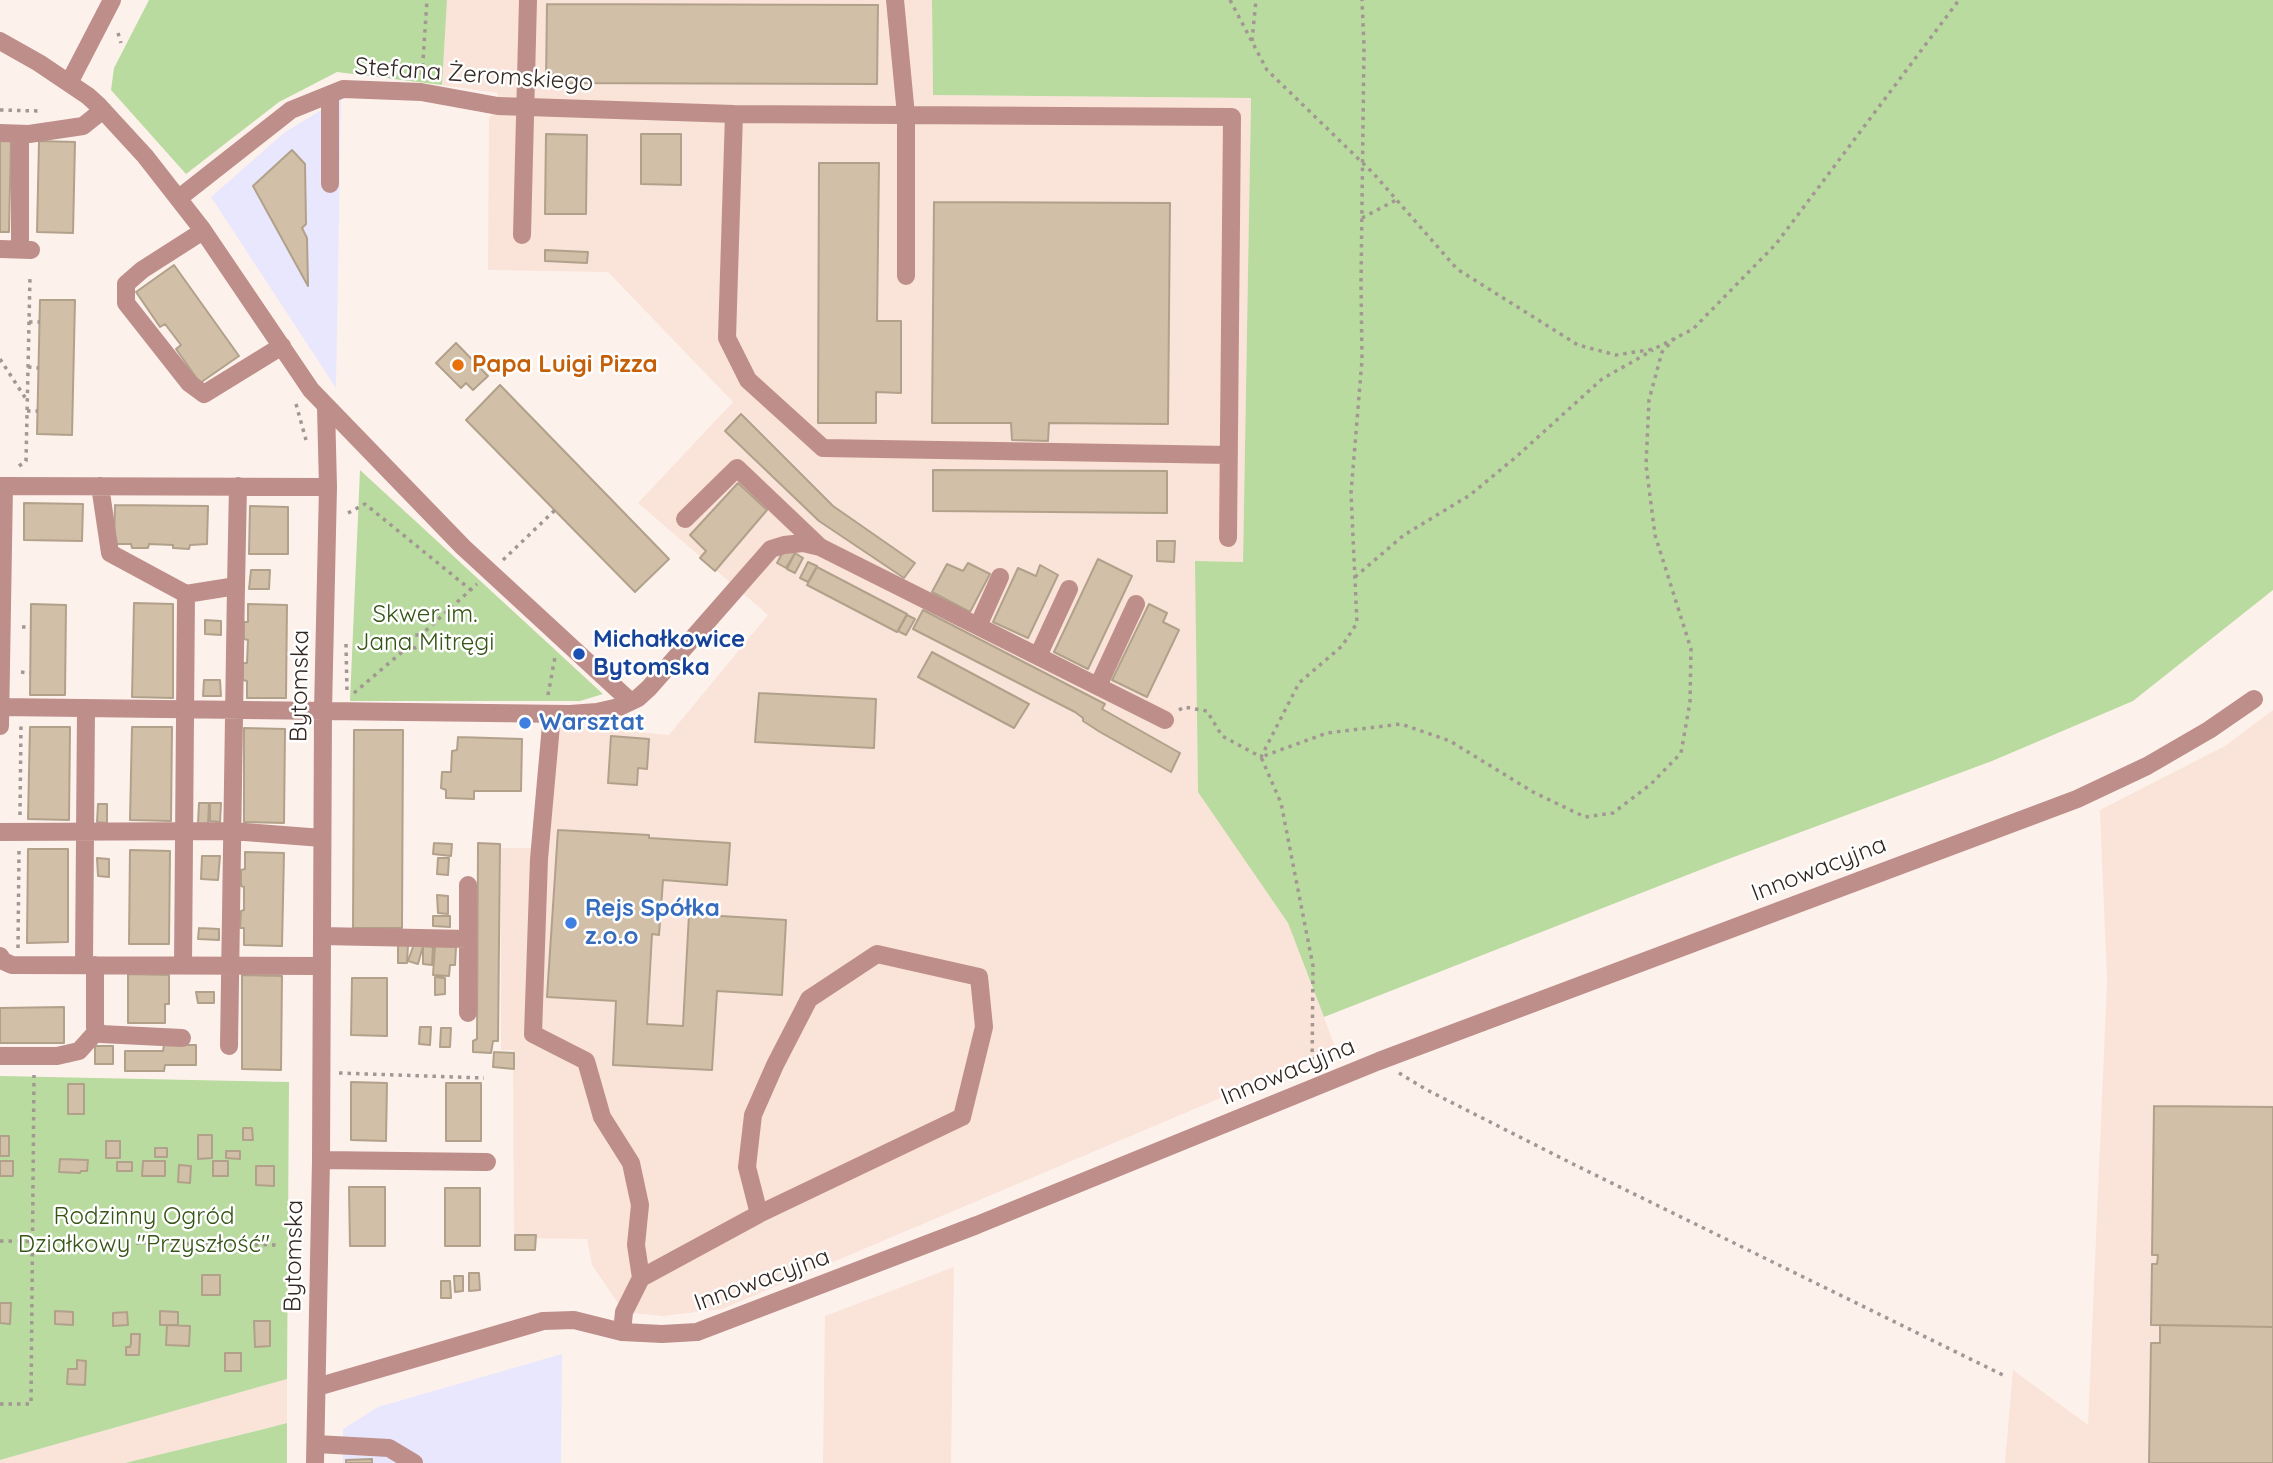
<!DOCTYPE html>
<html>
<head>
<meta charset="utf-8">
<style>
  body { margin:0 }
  canvas { display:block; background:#fdf1ec }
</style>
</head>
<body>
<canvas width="2273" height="1463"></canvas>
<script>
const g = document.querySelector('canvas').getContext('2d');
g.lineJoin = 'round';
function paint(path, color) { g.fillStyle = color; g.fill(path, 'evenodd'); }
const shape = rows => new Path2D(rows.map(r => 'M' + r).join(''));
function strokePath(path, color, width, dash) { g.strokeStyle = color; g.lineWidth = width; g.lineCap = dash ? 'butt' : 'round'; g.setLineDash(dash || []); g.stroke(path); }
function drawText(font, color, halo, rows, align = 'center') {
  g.font = font + ' Quicksand,sans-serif'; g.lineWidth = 5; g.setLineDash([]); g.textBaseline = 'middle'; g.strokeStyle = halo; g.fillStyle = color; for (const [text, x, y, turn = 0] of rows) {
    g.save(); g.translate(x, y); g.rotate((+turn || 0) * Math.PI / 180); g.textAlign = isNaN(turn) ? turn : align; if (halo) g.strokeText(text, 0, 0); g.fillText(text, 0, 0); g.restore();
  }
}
paint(shape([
  [341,98,336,388,211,197,285,132],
  [562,1354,561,1463,343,1463,343,1429,378,1407]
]), '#e9e7fd');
paint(shape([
  [447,0,932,0,933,95,1251,98,1243,562,1196,561,1198,791,1288,923,1336,1049,722,1309,663,1316,624,1312,592,1265,587,1239,514,1238,513,1050,501,1050,501,848,534,848,542,723,669,735,768,615,638,503,733,402,608,272,488,270,489,118,498,106,498,93,442,85],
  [2273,710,2273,1463,2005,1463,2013,1370,2088,1425,2107,981,2100,810,2225,746],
  [954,1267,951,1463,823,1463,825,1316],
  [287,1379,287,1423,125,1463,0,1463,0,1460]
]), '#fae3d9');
paint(shape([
  [149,0,447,0,442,85,337,72,279,102,186,174,111,90,114,68],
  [932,0,2273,0,2273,590,2133,701,1992,761,1723,861,1324,1017,1288,923,1198,792,1195,561,1243,562,1251,98,933,95],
  [360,470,603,694,580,701,350,701],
  [0,1076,289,1082,287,1379,0,1460],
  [287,1423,287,1463,125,1463,264,1429]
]), '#b9db9f');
const building = shape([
  [547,4,878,5,877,84,546,83,547,4],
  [546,134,587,135,586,214,545,214,546,134],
  [641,134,681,134,681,185,641,184,641,134],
  [0,141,11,141,9,232,0,232,0,141],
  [39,141,75,142,73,233,37,232,39,141],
  [292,150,305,164,306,224,302,228,307,238,308,286,253,186,292,150],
  [819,163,879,163,877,321,901,321,901,393,876,392,876,423,818,423,819,163],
  [934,202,1170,203,1168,424,1049,423,1048,441,1012,440,1011,423,932,423,934,202],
  [545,250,588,252,587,263,545,261,545,250],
  [174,265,239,356,200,383,176,349,181,345,165,324,160,327,136,292,174,265],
  [40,300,75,300,72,435,37,434,40,300],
  [456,343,488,376,473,390,466,383,461,388,436,363,456,343],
  [500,385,669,559,635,592,466,420,500,385],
  [741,414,833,506,915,563,904,578,819,521,725,431,741,414],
  [933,470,1167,471,1167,513,933,511,933,470],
  [738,483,767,510,715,571,700,558,706,551,690,535,738,483],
  [24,503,83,504,82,541,24,540,24,503],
  [115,505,208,506,207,544,190,545,189,549,173,548,173,545,149,544,148,548,132,548,131,544,114,544,115,505],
  [250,506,288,507,288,554,249,554,250,506],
  [1157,541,1175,541,1174,562,1157,561,1157,541],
  [785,548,795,553,786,568,777,563,785,548],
  [795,553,803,558,795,573,787,569,795,553],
  [1098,559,1132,576,1088,669,1054,652,1098,559],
  [808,562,817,566,808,582,800,578,808,562],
  [968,563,990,574,970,612,932,592,947,564,963,571,968,563],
  [1040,565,1058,575,1028,638,993,622,1018,568,1036,576,1040,565],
  [817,567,907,614,897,632,807,585,817,567],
  [251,570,270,570,269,589,249,589,251,570],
  [134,603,173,604,173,698,132,697,134,603],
  [31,604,66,605,65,695,30,695,31,604],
  [248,604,287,605,286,698,247,698,247,681,243,680,243,663,247,663,248,640,244,639,244,622,248,622,248,604],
  [1149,604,1167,613,1163,622,1179,630,1147,697,1112,680,1149,604],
  [923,610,1105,704,1102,709,1180,753,1171,772,1100,732,1083,721,1083,718,1075,712,913,629,923,610],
  [907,615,915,619,906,635,898,631,907,615],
  [205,620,221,621,221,635,205,634,205,620],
  [932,652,1029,704,1014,728,918,677,932,652],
  [204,680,220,680,221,696,203,696,204,680],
  [759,693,876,699,874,748,755,742,759,693],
  [30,727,70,727,69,820,28,819,30,727],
  [132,727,172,727,171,821,130,820,132,727],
  [244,728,285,729,284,823,244,822,244,728],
  [354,730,403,730,402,928,353,928,354,730],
  [611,736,649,739,647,769,638,768,637,785,608,783,611,736],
  [458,737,522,739,521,791,474,791,474,799,446,798,446,790,441,788,442,772,451,772,452,751,457,750,458,737],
  [199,803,209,803,208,824,198,824,199,803],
  [210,803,221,803,220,822,210,821,210,803],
  [98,804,107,804,107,823,97,822,98,804],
  [558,830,649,835,649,838,730,843,727,885,663,880,659,935,652,934,647,1024,683,1026,689,914,786,920,782,995,717,991,712,1070,613,1065,616,1001,547,997,558,830],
  [434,843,452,844,451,856,433,854,434,843],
  [478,843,500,844,498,1041,493,1041,491,1053,473,1052,473,1041,477,1039,478,843],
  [28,849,68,849,68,942,27,943,28,849],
  [130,850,170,851,169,944,129,944,130,850],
  [245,852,284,853,282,946,244,945,244,928,240,928,241,911,244,910,244,887,241,886,241,870,245,869,245,852],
  [202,856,220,856,218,880,201,879,202,856],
  [97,858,109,859,109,877,98,876,97,858],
  [438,858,449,858,448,875,437,874,438,858],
  [437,895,448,896,448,914,438,913,437,895],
  [433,916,450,916,450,927,433,926,433,916],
  [199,928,219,929,219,940,198,939,199,928],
  [414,944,423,946,418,964,408,961,414,944],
  [398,945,408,945,407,963,398,963,398,945],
  [423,946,433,947,432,965,423,964,423,946],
  [435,946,456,947,455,965,450,965,449,976,433,975,435,946],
  [128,974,169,975,169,1004,165,1004,165,1023,128,1023,128,974],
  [242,975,282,976,281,1070,242,1069,242,975],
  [435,977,445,978,445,994,435,995,435,977],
  [352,978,387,978,387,1036,351,1035,352,978],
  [196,992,214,992,214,1003,198,1003,196,992],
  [64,1007,64,1043,0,1043,0,1008,64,1007],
  [420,1027,431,1027,430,1045,419,1044,420,1027],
  [441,1028,451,1028,450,1047,440,1047,441,1028],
  [164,1045,196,1045,196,1065,165,1065,164,1071,125,1071,125,1051,163,1051,164,1045],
  [95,1046,113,1046,113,1064,95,1064,95,1046],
  [494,1052,514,1053,514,1069,493,1067,494,1052],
  [351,1082,387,1083,386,1141,351,1140,351,1082],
  [446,1083,481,1083,481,1141,446,1141,446,1083],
  [68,1084,84,1084,84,1114,68,1114,68,1084],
  [2154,1106,2273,1107,2273,1327,2151,1325,2152,1264,2157,1264,2158,1255,2152,1255,2154,1106],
  [243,1128,252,1128,253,1140,243,1140,243,1128],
  [198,1135,212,1135,212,1158,198,1159,198,1135],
  [0,1136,9,1136,9,1156,0,1156,0,1136],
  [106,1141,120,1141,120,1158,106,1158,106,1141],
  [155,1148,167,1148,167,1157,155,1157,155,1148],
  [226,1151,240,1151,240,1159,226,1158,226,1151],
  [60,1159,88,1160,87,1171,81,1171,80,1173,59,1172,60,1159],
  [0,1161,13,1161,13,1176,0,1176,0,1161],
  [143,1161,165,1161,165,1176,142,1176,143,1161],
  [213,1161,228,1161,228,1176,213,1176,213,1161],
  [117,1162,132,1162,132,1171,117,1171,117,1162],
  [179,1165,191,1166,190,1183,178,1182,179,1165],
  [256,1166,274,1166,274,1186,256,1185,256,1166],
  [349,1187,385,1187,385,1246,350,1246,349,1187],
  [445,1188,480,1188,480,1246,445,1246,445,1188],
  [515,1235,536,1235,535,1250,515,1250,515,1235],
  [469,1273,479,1273,480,1290,469,1291,469,1273],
  [202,1275,220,1275,220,1295,202,1295,202,1275],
  [454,1276,463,1276,463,1291,455,1292,454,1276],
  [441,1281,450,1281,451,1298,441,1298,441,1281],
  [0,1303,11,1303,10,1324,0,1323,0,1303],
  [55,1311,73,1312,73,1325,55,1324,55,1311],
  [160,1311,178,1312,178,1325,160,1325,160,1311],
  [127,1312,128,1325,113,1326,113,1313,127,1312],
  [254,1321,270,1321,270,1346,255,1347,254,1321],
  [167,1325,190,1326,189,1346,166,1345,167,1325],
  [2160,1325,2273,1327,2273,1463,2149,1463,2151,1343,2160,1343,2160,1325],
  [131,1334,140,1334,139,1355,126,1355,126,1347,130,1347,131,1343,131,1334],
  [225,1353,241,1353,241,1371,225,1371,225,1353],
  [77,1360,86,1361,85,1385,67,1384,68,1369,77,1369,77,1360],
  [372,1459,372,1463,346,1463,346,1460,372,1459]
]);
paint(building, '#d1bfa7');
strokePath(building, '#b2a18a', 2);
strokePath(shape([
  [1230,0,1267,70,1374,174,1457,269,1578,345,1616,355,1654,349,1693,329,1776,244,1959,0],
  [118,33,121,43],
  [1252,41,1256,0],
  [422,75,427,0],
  [0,110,40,111],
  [1362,218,1396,200],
  [29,322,40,322],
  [0,359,26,399],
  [28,367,39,368],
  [296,404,306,440],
  [27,411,38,411],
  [19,466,26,461,30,276],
  [348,513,365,504,471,590],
  [503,560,555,510],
  [1355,577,1404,535,1470,495,1516,457,1602,379,1653,350],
  [22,627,31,627],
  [346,644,347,692],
  [409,646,407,640,411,635,420,635],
  [21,672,30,673],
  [354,693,409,646,415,648,420,645,423,640,421,635,477,584],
  [548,695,555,657],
  [1179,710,1184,707,1207,711,1222,736,1261,757,1299,683,1342,646,1357,623,1351,493,1362,360,1361,284,1364,46,1362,0],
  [20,815,21,724],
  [18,948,19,850],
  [1312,1069,1313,966,1281,803,1261,757,1327,733,1401,724,1450,741,1533,792,1585,817,1613,813,1651,784,1681,753,1690,702,1691,649,1655,535,1646,465,1649,400,1662,352,1676,337],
  [339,1073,484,1078],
  [1399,1073,1427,1090,1575,1165,2005,1376],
  [0,1241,280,1245],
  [0,1404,31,1404,34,1075]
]), '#a29792', 3.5, [3.5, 5]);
strokePath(shape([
  [895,0,906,115,906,276],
  [0,41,39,63,88,96,99,106,145,156,202,229,311,390,463,547,630,701],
  [69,83,112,0],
  [330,95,330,184],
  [734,114,727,338,748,380,823,448,1229,455],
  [0,133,29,134,83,126,103,110],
  [20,134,20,249],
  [179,198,291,110,343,89,421,92,498,106,734,114,1232,117,1228,538],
  [203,231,142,270,126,284,126,303,189,383,204,394,282,346],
  [522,235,528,0],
  [0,249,31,250],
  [0,486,328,487],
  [100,486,110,553,186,594],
  [685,519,737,468,820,547],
  [978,626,1000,577],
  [1038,656,1069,589],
  [1098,686,1136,604],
  [0,707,570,714,597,712,619,707,638,698,649,688,771,549,784,545,803,543,820,547,1165,720],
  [552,714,539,859,533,1034,586,1061,602,1117,631,1163,640,1205,636,1245,641,1278],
  [0,726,4,486],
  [0,832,232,831,322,838],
  [322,936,468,939],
  [0,956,3,961,12,965,321,966],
  [84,965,86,708],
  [95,965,95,1028,101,1034,182,1038],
  [183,965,186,594,236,586,238,486],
  [468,1013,468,885],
  [229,1046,236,586],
  [0,1056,57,1056,79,1051,97,1031],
  [321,1160,487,1162],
  [622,1332,624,1312,641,1278,759,1214,962,1117,984,1027,979,977,877,954,809,999,775,1065,753,1115,747,1167,759,1214],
  [317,1387,543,1321,574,1320,622,1332,662,1334,697,1332,977,1225,1379,1061,2077,799,2147,766,2209,730,2254,699],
  [316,1444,389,1448,414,1463],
  [315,1463,321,1160,323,711,328,487,326,407]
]), '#be8e8a', 18);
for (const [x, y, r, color] of [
  [458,365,7,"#e8710a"],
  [579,654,7,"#1a4fb4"],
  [525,723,7,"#3f7fe0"],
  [571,923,7,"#3f7fe0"]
]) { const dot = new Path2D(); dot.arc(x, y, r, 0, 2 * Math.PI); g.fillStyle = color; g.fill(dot); strokePath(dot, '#fff', 2.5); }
drawText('24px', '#322722', '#fff', [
  ["Stefana Żeromskiego",474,75,4],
  ["Bytomska",300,686,-89],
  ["Innowacyjna",1819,869,-21],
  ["Innowacyjna",1288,1072,-22],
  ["Bytomska",294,1256,-89],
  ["Innowacyjna",762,1280,-20]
]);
drawText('bold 24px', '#c56008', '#fff', [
  ["Papa Luigi Pizza",472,365]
], 'left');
drawText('24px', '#365416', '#fff', [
  ["Skwer im.",425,615],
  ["Jana Mitręgi",425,643],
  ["Rodzinny Ogród",144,1217],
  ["Działkowy \"Przyszłość\"",144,1245]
]);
drawText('bold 24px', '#164399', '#fff', [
  ["Michałkowice",593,640],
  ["Bytomska",593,668]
], 'left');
drawText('bold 24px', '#366cbe', '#fff', [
  ["Warsztat",539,723],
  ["Rejs Spółka",585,909],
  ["z.o.o",585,937]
], 'left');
</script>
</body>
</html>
